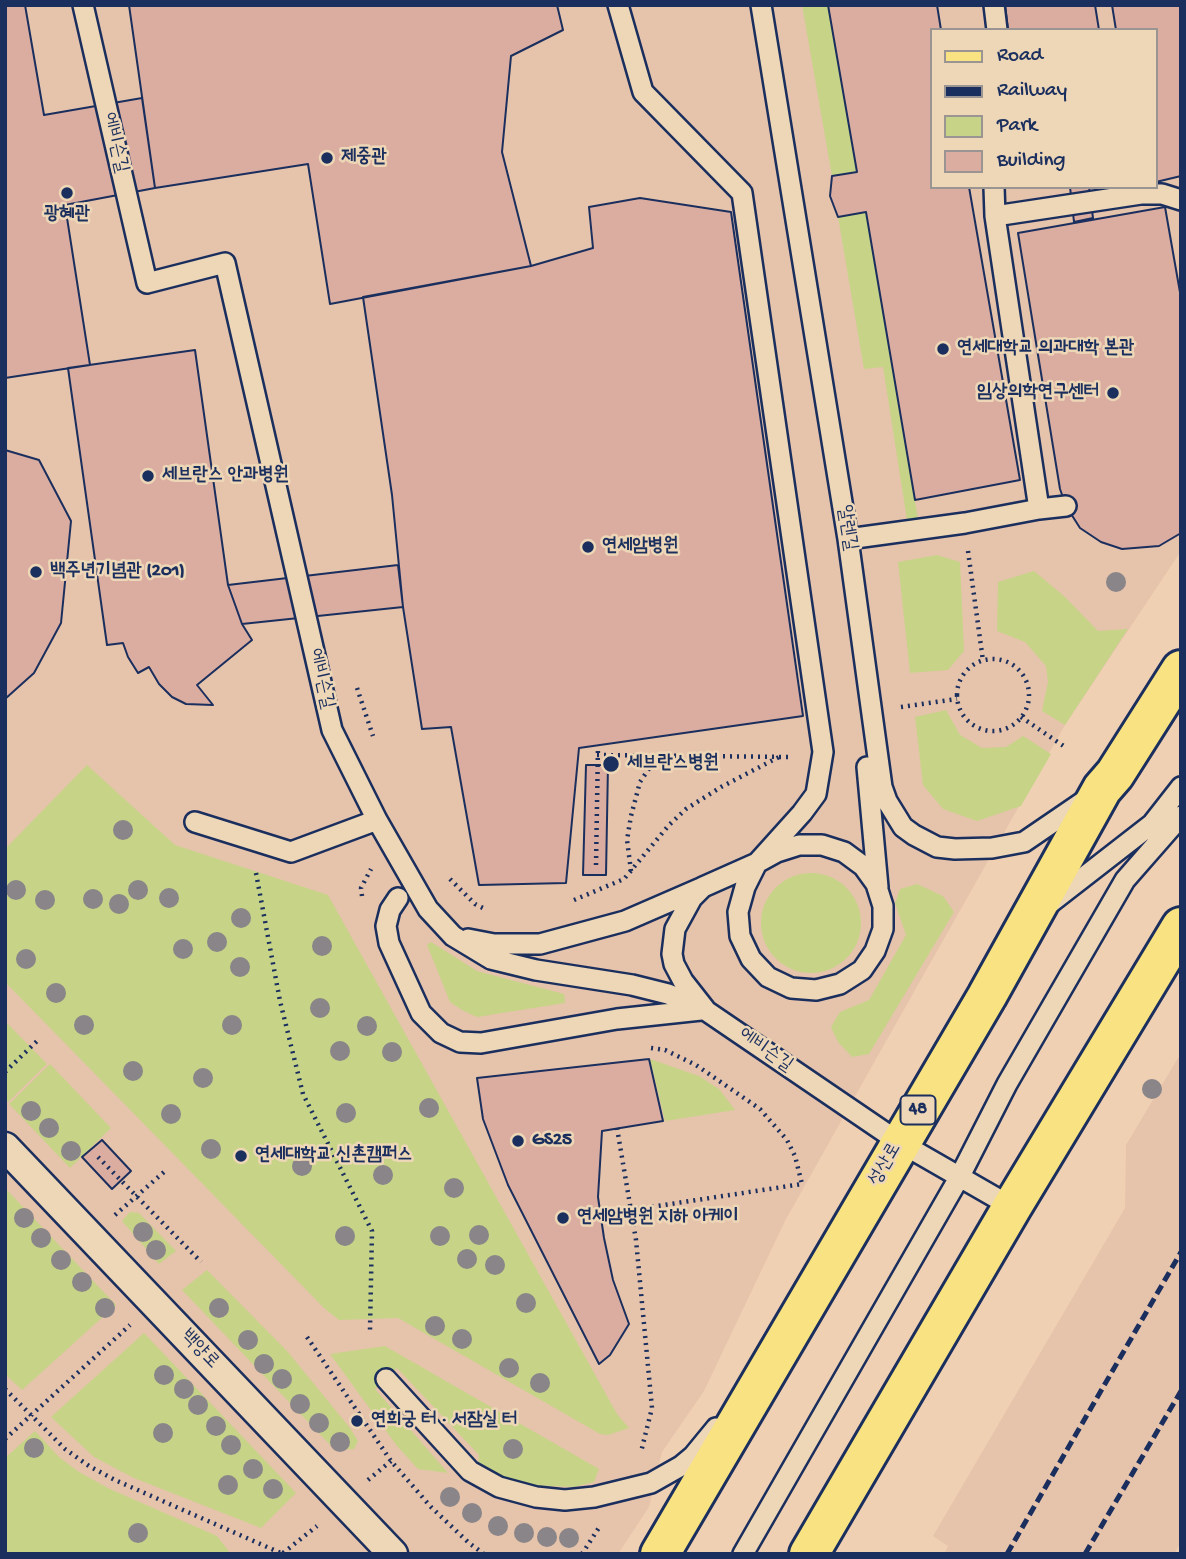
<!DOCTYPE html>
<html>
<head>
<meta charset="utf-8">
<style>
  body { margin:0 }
  #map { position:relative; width:1186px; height:1559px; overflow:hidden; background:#f0d0b3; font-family:"Gochi Hand",sans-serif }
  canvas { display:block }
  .frame { position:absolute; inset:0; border:7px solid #1b2f5e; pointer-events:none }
  .legend { position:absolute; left:930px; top:28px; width:228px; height:161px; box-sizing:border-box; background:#eed7b7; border:2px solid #9a9493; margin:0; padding:9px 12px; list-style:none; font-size:21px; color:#1b2f5e }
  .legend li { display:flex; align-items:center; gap:14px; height:35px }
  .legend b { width:35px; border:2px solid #9a9493 }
</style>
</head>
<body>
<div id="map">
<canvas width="1186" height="1559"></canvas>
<div class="frame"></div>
<ul class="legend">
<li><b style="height:9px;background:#f8e281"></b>Road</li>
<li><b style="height:9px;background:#1b2f5e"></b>Railway</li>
<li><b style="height:19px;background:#c7d488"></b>Park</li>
<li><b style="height:19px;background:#dbada0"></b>Building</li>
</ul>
</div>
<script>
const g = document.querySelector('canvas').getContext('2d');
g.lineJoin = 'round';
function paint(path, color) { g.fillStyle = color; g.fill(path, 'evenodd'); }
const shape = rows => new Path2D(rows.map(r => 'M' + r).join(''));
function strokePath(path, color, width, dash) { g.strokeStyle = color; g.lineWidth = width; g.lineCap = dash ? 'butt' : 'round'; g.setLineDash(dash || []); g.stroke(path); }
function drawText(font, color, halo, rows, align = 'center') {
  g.font = font + ' "Gochi Hand","Poor Story",sans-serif'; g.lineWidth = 5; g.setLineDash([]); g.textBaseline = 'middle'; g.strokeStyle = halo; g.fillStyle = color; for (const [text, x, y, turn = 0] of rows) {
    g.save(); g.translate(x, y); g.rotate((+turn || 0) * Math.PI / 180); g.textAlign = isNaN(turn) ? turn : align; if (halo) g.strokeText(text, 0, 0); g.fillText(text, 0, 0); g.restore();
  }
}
paint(shape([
  [5,5,1181,5,1181,551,1065,725,876,1059,785,1221,704,1391,662,1452,649,1507,618,1554,5,1554],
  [932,30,1156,30,1156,187,932,187],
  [1181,1053,1181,1542,1174,1554,944,1554,948,1546,933,1536,1125,1208,1126,1145]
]), '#e6c3ab');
paint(shape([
  [802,5,828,5,857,172,832,176],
  [866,212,918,519,907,520,883,367,864,369,838,217],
  [937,555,960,562,964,651,948,670,910,673,898,562],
  [1034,571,1065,597,1098,631,1128,629,1065,725,1042,711,1048,682,1046,666,1025,642,997,631,998,582],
  [946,710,960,735,982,748,1006,747,1023,736,1051,754,1021,806,977,821,943,809,923,785,915,717],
  [87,765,175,845,328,895,617,1414,629,1428,608,1435,600,1434,398,1318,339,1320,324,1308,5,982,5,849],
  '761 923a50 50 0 1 1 100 0a50 50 0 1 1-100 0Z',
  [917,884,943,896,954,912,869,1054,852,1057,838,1042,831,1027,840,1012,869,1000,906,935,895,903,900,889],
  [431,942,477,971,564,994,565,1003,477,1017,462,1010,450,1002,427,945],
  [5,1021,47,1064,8,1102,5,1099],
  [650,1059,699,1076,719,1089,735,1110,665,1121],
  [50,1064,111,1128,70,1168,9,1104],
  [5,1188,116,1305,22,1390,5,1374],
  [130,1212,139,1213,176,1251,159,1264,122,1221],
  [207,1270,288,1352,350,1428,358,1441,354,1449,335,1450,182,1290],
  [144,1333,296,1493,261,1528,134,1478,94,1457,51,1417],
  [385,1346,599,1469,594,1482,574,1487,523,1485,510,1481,478,1463,479,1455,397,1368,375,1389,448,1473,418,1469,397,1446,330,1354],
  [35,1431,59,1457,79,1472,110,1489,217,1536,231,1554,5,1554,5,1458]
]), '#c7d488');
const building = shape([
  [5,5,25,5,44,115,142,98,155,188,65,205,90,365,5,378,5,5],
  [129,5,557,5,563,30,511,56,502,152,531,266,330,304,308,164,155,188,129,5],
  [828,5,937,5,941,30,932,30,932,187,969,187,1020,480,915,500,866,212,838,217,830,196,832,176,857,172,828,5],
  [1005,5,1095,5,1099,30,1008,30,1005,5],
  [1112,5,1181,5,1181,176,1156,182,1156,30,1116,30,1112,5],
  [1070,187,1089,187,1093,218,1074,222,1070,187],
  [640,198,731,212,803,716,579,748,566,883,479,885,451,727,422,729,403,607,392,495,363,297,531,266,593,248,589,207,640,198],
  [1165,207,1181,298,1181,533,1159,546,1122,549,1101,542,1080,528,1066,506,1060,489,1018,233,1165,207],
  [195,350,228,585,242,624,252,640,197,685,213,705,186,704,172,697,159,684,149,667,138,673,128,657,123,643,107,645,68,368,195,350],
  [5,450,39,460,71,521,61,623,34,673,5,699,5,450],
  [398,565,403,607,242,624,228,585,398,565],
  [586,765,608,765,606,875,583,875,586,765],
  [649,1059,663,1121,602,1131,598,1197,604,1238,613,1280,629,1324,610,1355,599,1364,508,1185,483,1119,477,1078,649,1059],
  [102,1140,131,1171,112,1189,82,1157,102,1140]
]);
paint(building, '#dbada0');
strokePath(building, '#1b2f5e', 2);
const service = shape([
  [83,5,147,283,225,263,332,730,377,820,428,909,453,936,491,959,536,970,632,985,668,994,705,1010,899,1142,1012,1207],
  [618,5,643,92,742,193,823,752,816,794,802,813,757,863,703,887,692,898,675,929,672,954,674,964,683,981,705,1009],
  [761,5,848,539,882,787,887,801,903,827,914,835,937,847,955,849,992,848,1024,842,1087,799],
  [994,5,997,30],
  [994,187,995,216],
  [1039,509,1066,506],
  [848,539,965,523,1039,509,995,216,1141,194,1162,194,1181,200],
  [867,767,878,887],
  [195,822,291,852,377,820],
  [799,845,822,845,844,852,863,866,876,884,883,906,883,929,875,951,862,970,840,984,816,990,791,988,768,977,751,959,740,936,738,912,745,887,757,863,777,852,799,845],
  [398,898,390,910,386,926,389,943,421,1013,441,1033,460,1042,481,1043,617,1019,701,1010],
  [1049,904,1152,824,1181,787],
  [468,939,494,944,540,944,625,921,701,888],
  [386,1379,470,1471,499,1487,536,1497,565,1500,594,1497,651,1483,681,1466,693,1456,716,1428],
  [743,1554,960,1176,1007,1084,1125,880,1181,816]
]);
const pedestrian = shape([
  [5,1147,393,1554]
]);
const primary = shape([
  [660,1554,987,996,1102,789,1115,774,1181,670],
  [809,1554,1012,1207,1181,927]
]);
strokePath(service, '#1b2f5e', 24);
strokePath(pedestrian, '#1b2f5e', 33);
strokePath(primary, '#1b2f5e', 44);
strokePath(shape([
  [968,551,983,661],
  '957 695a36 36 0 1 1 72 0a36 36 0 1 1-72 0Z',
  [357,688,373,736],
  [901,707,957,699],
  [1021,717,1065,747],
  [597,755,791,757],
  [596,865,598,746],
  [631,871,627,840,631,816,640,782,656,758],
  [256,873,280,1001,303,1094,372,1231,370,1330],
  [450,879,475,904,485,909],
  [362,896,361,888,371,869],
  [574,900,624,879,669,825,686,809,721,787,779,757],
  [5,1072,37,1041],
  [617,1128,636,1240,652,1408,641,1452],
  [98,1157,201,1262],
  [631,1210,802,1184,795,1156,787,1140,760,1109,696,1065,665,1050,651,1048],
  [115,1215,164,1172],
  [307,1337,391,1461,431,1507,469,1543,484,1554],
  [5,1389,65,1449,89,1466,115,1480,283,1554],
  [5,1439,130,1325],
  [368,1480,391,1461],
  [283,1553,317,1526],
  [582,1554,600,1526]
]), '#1b2f5e', 4.5, [2, 5]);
strokePath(service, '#eed7b7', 19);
strokePath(pedestrian, '#eed7b7', 28);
strokePath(primary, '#f8e281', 38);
strokePath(shape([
  [1007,1554,1181,1252],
  [1085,1554,1181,1391]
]), '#1b2f5e', 5, [10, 5]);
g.fillStyle = '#898588';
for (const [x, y] of [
  [1116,582],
  [123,830],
  [16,890],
  [138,890],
  [169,898],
  [93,899],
  [45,900],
  [119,904],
  [241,918],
  [217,942],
  [322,946],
  [183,949],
  [26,959],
  [240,967],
  [56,993],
  [320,1008],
  [84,1025],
  [232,1025],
  [367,1026],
  [340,1051],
  [392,1052],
  [133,1071],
  [203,1078],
  [1152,1089],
  [429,1108],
  [31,1111],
  [346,1113],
  [171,1114],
  [49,1128],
  [211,1149],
  [71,1151],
  [302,1166],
  [383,1175],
  [454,1188],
  [24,1218],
  [143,1232],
  [479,1235],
  [345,1236],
  [440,1236],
  [41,1238],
  [156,1250],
  [467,1259],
  [61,1260],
  [495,1265],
  [82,1282],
  [526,1303],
  [105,1308],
  [219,1308],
  [435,1326],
  [462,1339],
  [248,1340],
  [264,1364],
  [509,1368],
  [164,1375],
  [282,1379],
  [540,1383],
  [184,1389],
  [300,1404],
  [198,1405],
  [319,1423],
  [216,1426],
  [163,1433],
  [340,1442],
  [231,1445],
  [34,1448],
  [513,1449],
  [253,1469],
  [228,1485],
  [273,1489],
  [450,1497],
  [472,1513],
  [498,1526],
  [138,1533],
  [524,1533],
  [547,1537],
  [569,1538]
]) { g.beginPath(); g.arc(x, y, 10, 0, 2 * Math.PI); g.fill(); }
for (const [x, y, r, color] of [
  [327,158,7,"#1b2f5e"],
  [67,193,7,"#1b2f5e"],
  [943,349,7,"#1b2f5e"],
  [1113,393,7,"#1b2f5e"],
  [148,476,7,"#1b2f5e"],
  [588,547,7,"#1b2f5e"],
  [36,572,7,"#1b2f5e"],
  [611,764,9,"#1b2f5e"],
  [518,1141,7,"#1b2f5e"],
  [241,1156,7,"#1b2f5e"],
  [563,1218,7,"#1b2f5e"],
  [357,1421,7,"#1b2f5e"]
]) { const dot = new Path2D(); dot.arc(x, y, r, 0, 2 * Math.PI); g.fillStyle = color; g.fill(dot); strokePath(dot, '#eed7b7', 2.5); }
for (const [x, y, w] of [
  [918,1110,35]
]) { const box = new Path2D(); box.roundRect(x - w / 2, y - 14.5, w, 29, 5); g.fillStyle = '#eed7b7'; g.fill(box); strokePath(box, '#1b2f5e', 2); }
drawText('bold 18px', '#1b2f5e', null, [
  ["48",918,1110]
]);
drawText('19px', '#1b2f5e', '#eed7b7', [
  ["에비슨길",114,143,77],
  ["알렌길",846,528,81],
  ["에비슨길",320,679,77],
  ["에비슨길",765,1051,35],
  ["성산로",886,1165,-60],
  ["백양로",199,1350,46]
]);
drawText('bold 19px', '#1b2f5e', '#eed7b7', [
  ["제중관",341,158],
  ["광혜관",67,215,"center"],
  ["연세대학교 의과대학 본관",957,349],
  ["임상의학연구센터",1099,393,"right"],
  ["세브란스 안과병원",162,476],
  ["연세암병원",602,547],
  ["백주년기념관 (201)",50,572],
  ["세브란스병원",627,764],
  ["GS25",532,1141],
  ["연세대학교 신촌캠퍼스",255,1156],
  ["연세암병원 지하 아케이",577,1218],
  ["연희궁 터 · 서잠실 터",371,1421]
], 'left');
</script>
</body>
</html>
